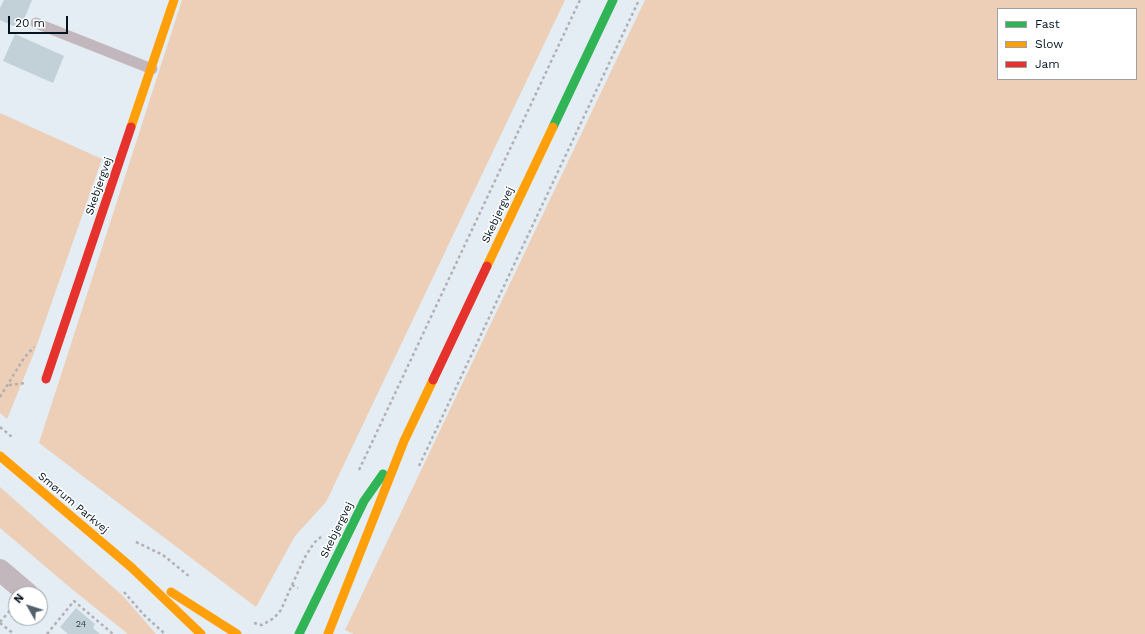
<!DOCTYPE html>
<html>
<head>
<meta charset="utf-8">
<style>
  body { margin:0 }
  #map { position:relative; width:1145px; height:634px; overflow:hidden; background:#e3edf3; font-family:"Work Sans",sans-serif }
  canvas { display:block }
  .legend { position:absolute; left:997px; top:8px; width:140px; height:72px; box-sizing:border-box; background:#fff; border:1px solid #9ba1a5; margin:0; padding:5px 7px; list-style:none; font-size:12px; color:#04141e }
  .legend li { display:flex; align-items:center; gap:8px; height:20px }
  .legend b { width:20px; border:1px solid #9ba1a5 }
  .north { position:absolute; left:8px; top:586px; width:40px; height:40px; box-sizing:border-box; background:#fff; border:1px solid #9ba1a5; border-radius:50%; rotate:309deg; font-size:11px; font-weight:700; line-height:16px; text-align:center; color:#04141e }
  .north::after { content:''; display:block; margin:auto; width:14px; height:18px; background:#526069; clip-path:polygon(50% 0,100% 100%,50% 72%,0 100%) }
  .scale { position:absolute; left:8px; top:16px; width:60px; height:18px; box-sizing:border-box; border:2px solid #04141e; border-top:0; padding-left:5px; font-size:12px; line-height:14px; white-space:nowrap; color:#04141e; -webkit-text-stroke:3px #fff; paint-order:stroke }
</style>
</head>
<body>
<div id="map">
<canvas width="1145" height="634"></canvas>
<ul class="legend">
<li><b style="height:5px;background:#30b455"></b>Fast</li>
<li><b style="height:5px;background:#ff9f0a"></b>Slow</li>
<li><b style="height:5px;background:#e5322d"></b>Jam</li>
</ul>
<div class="north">N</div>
<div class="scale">20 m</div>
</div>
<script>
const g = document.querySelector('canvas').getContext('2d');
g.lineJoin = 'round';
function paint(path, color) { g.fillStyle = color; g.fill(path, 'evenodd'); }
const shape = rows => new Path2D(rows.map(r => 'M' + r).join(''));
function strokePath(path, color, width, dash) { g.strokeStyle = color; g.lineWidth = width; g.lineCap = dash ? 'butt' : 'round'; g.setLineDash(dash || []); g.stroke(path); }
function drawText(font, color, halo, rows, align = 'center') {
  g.font = font + ' "Work Sans",sans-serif'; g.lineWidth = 3; g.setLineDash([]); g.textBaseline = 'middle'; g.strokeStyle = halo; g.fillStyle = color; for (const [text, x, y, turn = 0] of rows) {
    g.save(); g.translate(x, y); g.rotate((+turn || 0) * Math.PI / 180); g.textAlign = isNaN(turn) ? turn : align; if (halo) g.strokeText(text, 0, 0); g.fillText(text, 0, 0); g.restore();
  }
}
paint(shape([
  [182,0,565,0,326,502,295,536,256,607,39,443],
  [645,0,1145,0,1145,634,354,634,345,630],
  [998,9,1136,9,1136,79,998,79],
  [0,113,102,159,34,353,7,419,0,413],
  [0,487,123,596,156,634,128,634,73,590,0,528]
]), '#edceb6');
paint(shape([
  [4,0,32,0,20,29,0,20,0,8],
  [15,34,64,56,53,83,3,61],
  [76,608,95,624,93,628,100,634,68,634,60,627]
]), '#c1d1d7');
strokePath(shape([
  [9,385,26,383],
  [0,397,24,358,34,347],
  [0,427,12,437],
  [419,466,639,0],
  [359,470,580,0],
  [136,542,163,555,190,577],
  [292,585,305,557,314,543,323,535],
  [124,592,144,615,165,634],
  [0,622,13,607],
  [0,623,14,634],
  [254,623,262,625,274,618,281,610,292,585,298,588],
  [47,634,74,601,113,634]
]), '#b3b0b4', 2.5, [3, 3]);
strokePath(shape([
  [36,23,152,69]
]), '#c2b7bd', 11);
strokePath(shape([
  [0,570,27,593]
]), '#c2b7bd', 22);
strokePath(shape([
  [553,127,613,0],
  [299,634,364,501,383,474]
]), '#30b455', 9);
strokePath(shape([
  [131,127,174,0],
  [487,266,553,127],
  [0,456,131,567,201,634],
  [171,592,237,634],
  [328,634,404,441,433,380]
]), '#ff9f0a', 9);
strokePath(shape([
  [46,379,131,127],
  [433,380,487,266]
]), '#e5322d', 9);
drawText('9px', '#33434c', null, [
  ["24",81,624]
]);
drawText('11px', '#04141e', '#fff', [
  ["Skebjergvej",99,186,-71],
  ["Skebjergvej",498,215,-65],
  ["Smørum Parkvej",73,503,40],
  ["Skebjergvej",337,530,-64]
]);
</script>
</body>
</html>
